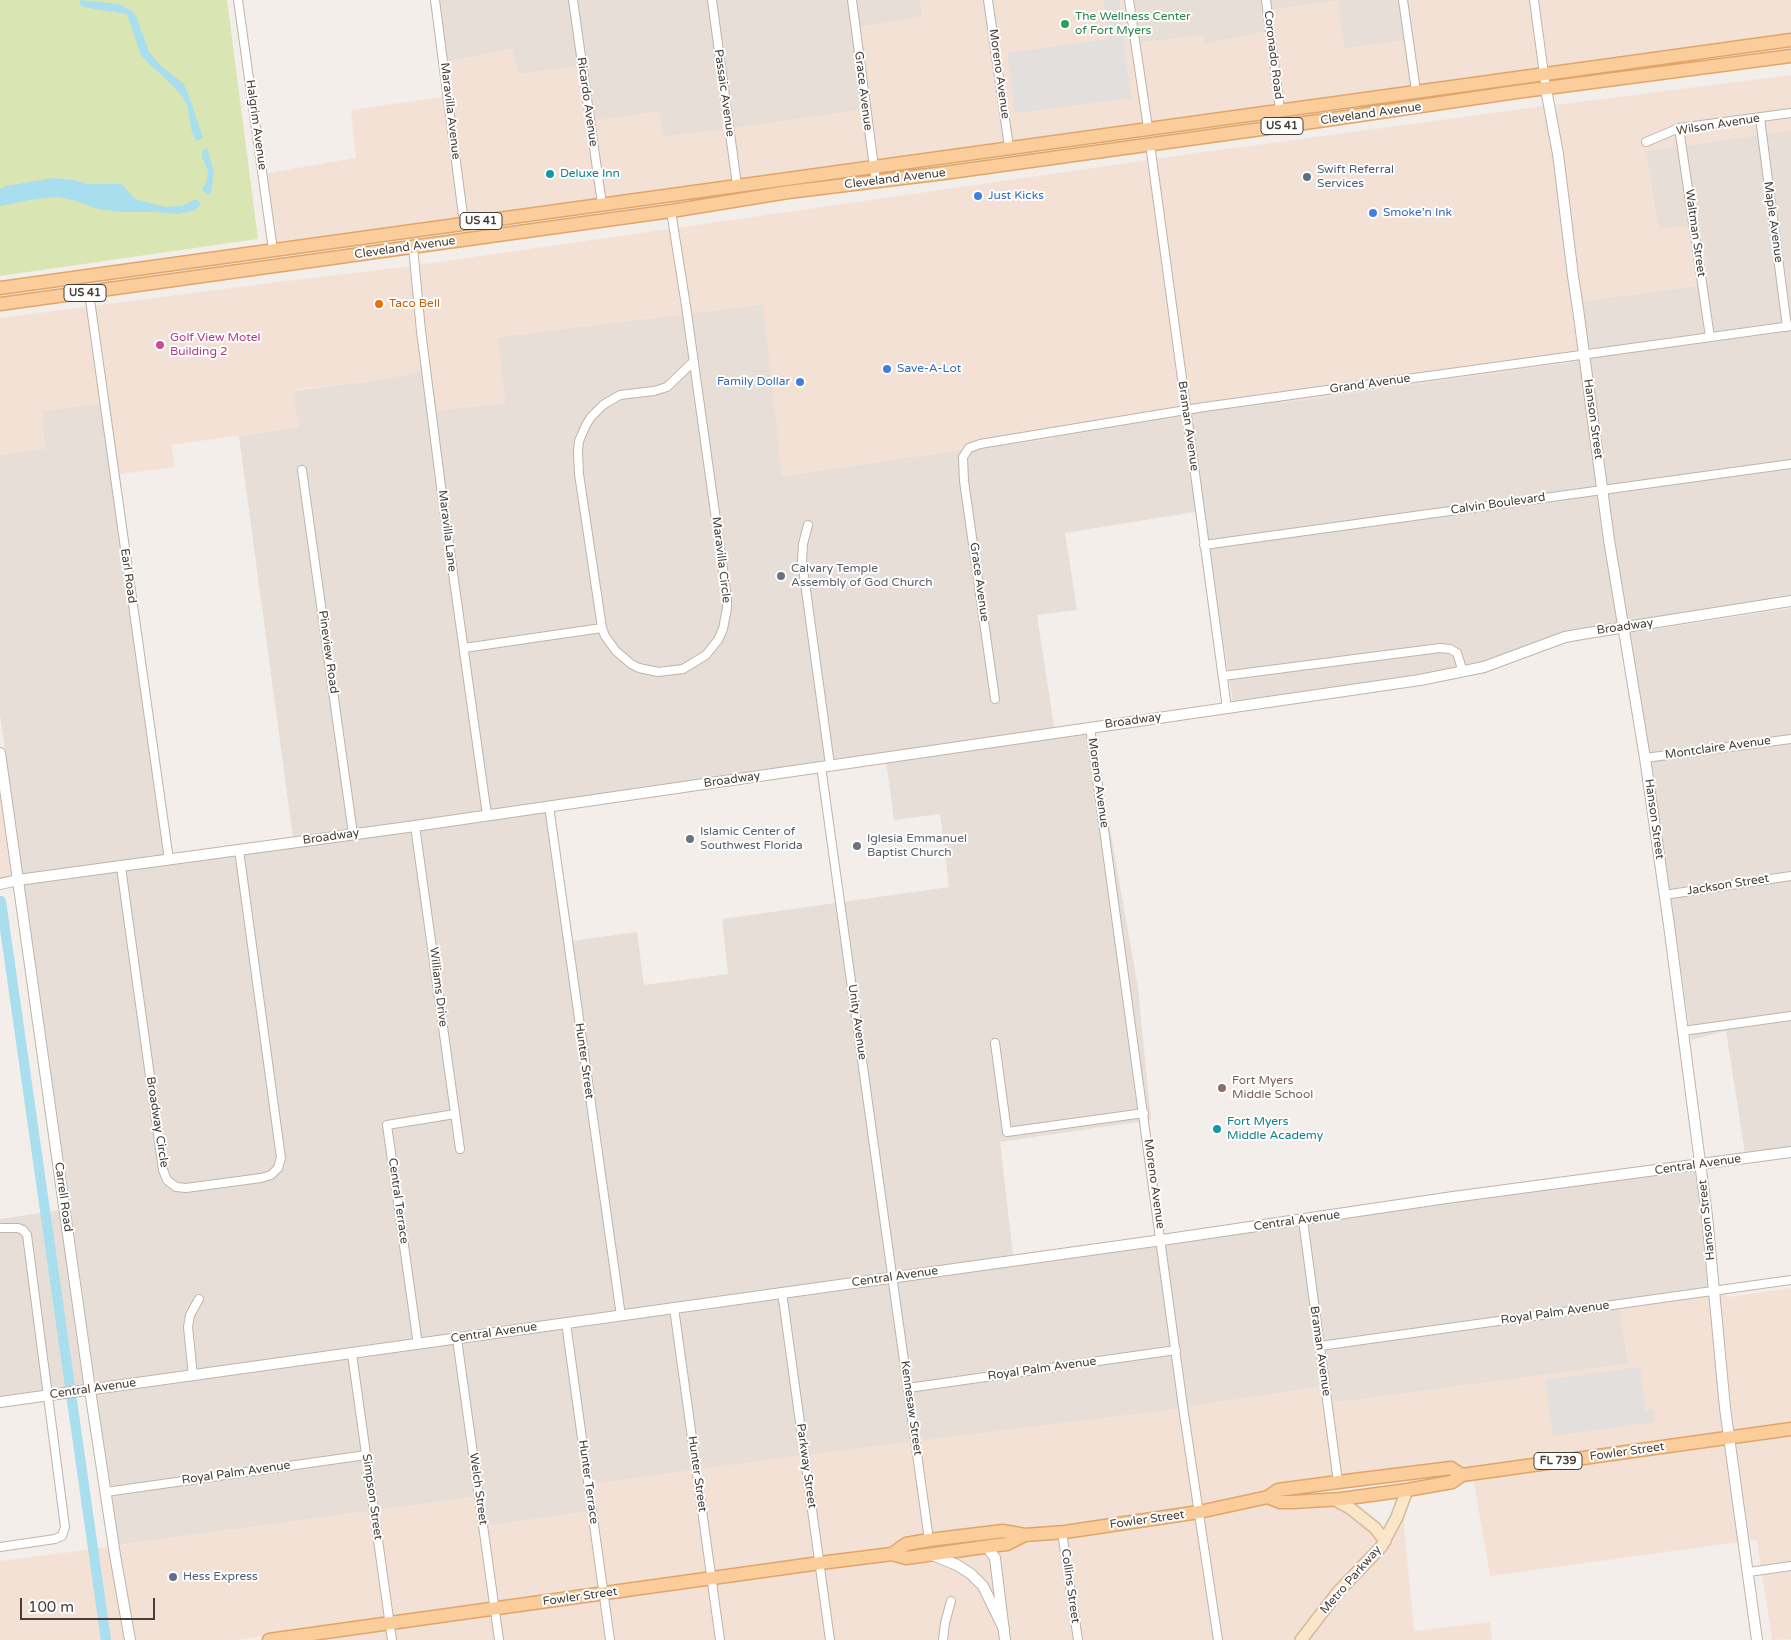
<!DOCTYPE html>
<html>
<head>
<meta charset="utf-8">
<style>
  body { margin:0 }
  #map { position:relative; width:1791px; height:1640px; overflow:hidden; background:#f3eee9; font-family:"Varela Round",sans-serif }
  canvas { display:block }
  .scale { position:absolute; left:20px; top:1598px; width:135px; height:22px; box-sizing:border-box; border:2px solid #473e37; border-top:0; padding-left:6px; font-size:15px; line-height:18px; white-space:nowrap; color:#473e37; -webkit-text-stroke:4px #fff; paint-order:stroke }
</style>
</head>
<body>
<div id="map">
<canvas width="1791" height="1640"></canvas>
<div class="scale">100 m</div>
</div>
<script>
const g = document.querySelector('canvas').getContext('2d');
g.lineJoin = 'round';
function paint(path, color) { g.fillStyle = color; g.fill(path, 'evenodd'); }
const shape = rows => new Path2D(rows.map(r => 'M' + r).join(''));
function strokePath(path, color, width, dash) { g.strokeStyle = color; g.lineWidth = width; g.lineCap = dash ? 'butt' : 'round'; g.setLineDash(dash || []); g.stroke(path); }
function drawText(font, color, halo, rows, align = 'center') {
  g.font = font + ' "Varela Round",sans-serif'; g.lineWidth = 4; g.setLineDash([]); g.textBaseline = 'middle'; g.strokeStyle = halo; g.fillStyle = color; for (const [text, x, y, turn = 0] of rows) {
    g.save(); g.translate(x, y); g.rotate((+turn || 0) * Math.PI / 180); g.textAlign = isNaN(turn) ? turn : align; if (halo) g.strokeText(text, 0, 0); g.fillText(text, 0, 0); g.restore();
  }
}
paint(shape([
  [436,0,920,0,922,17,869,109,730,129,662,137,659,112,588,122,577,67,518,74,512,49,446,62],
  [1134,0,1409,0,1414,39,1344,49,1337,1,1271,10,1275,30,1205,44,1203,35,1141,43],
  [1791,130,1791,321,1589,349,1582,301,1709,284,1658,229,1646,151],
  [764,304,783,476,964,449,1052,439,1051,431,1280,396,1281,403,1580,361,1604,541,1617,624,1462,668,1233,702,1201,511,1065,533,1077,610,1037,615,1054,727,1092,723,293,838,239,436,298,427,293,391,369,381,431,370,438,410,505,403,497,337],
  [1791,331,1791,597,1628,622,1614,539,1590,358],
  [111,402,167,854,244,845,22,875,0,714,0,455,45,448,41,411],
  [1791,608,1791,1147,1745,1154,1726,1031,1691,1040,1650,758,1630,633],
  [1093,732,1138,988,1151,1120,1000,1142,1013,1255,95,1384,24,884,552,810,571,941,637,932,644,985,728,974,722,919,949,887,940,814,894,820,886,761],
  [1696,1170,1709,1296,1620,1307,1628,1364,1333,1403,1330,1385,1184,1408,595,1511,486,1526,482,1496,119,1545,96,1394,1014,1265,1015,1266,1453,1202],
  [60,1210,85,1386,0,1397,0,1219]
]), '#e7dfd7');
paint(shape([
  [920,0,1134,0,1141,43,1203,35,1205,44,1274,30,1270,10,1338,1,1344,48,1414,39,1409,0,1791,0,1791,36,274,244,263,174,356,158,351,110,449,96,446,62,512,49,518,74,578,67,589,122,659,111,663,137,730,129,869,109,859,27,922,17],
  [1791,75,1791,130,1646,151,1658,229,1700,225,1709,284,1582,301,1563,154,1555,105],
  [1544,106,1553,155,1567,272,1580,361,1281,403,1280,397,1051,431,1052,439,964,449,782,476,763,304,497,337,505,403,438,410,431,370,369,381,293,390,298,427,171,445,175,467,120,474,110,402,41,411,45,448,0,455,0,318,278,282,404,267,1198,153],
  [0,794,11,877,0,879],
  [1791,1288,1791,1425,1734,1432,1719,1294,1726,1293,1727,1297],
  [1709,1296,1724,1434,1464,1470,1267,1492,1198,1507,1062,1527,905,1539,884,1550,235,1640,136,1640,119,1545,482,1496,486,1526,594,1511,591,1484,803,1455,1184,1408,1330,1385,1333,1403,1628,1364,1620,1307],
  [1791,1434,1791,1639,1772,1640,1757,1540,1749,1540,1735,1442],
  [1725,1443,1739,1542,1490,1576,1473,1478],
  [1266,1503,1276,1506,1278,1508,1334,1504,1347,1512,1371,1531,1379,1541,1295,1640,302,1640,882,1560,883,1562,886,1560,907,1563,1029,1540],
  [1403,1515,1414,1631,1490,1622,1492,1640,1308,1640,1342,1595,1392,1542,1391,1540],
  [109,1547,125,1640,0,1640,0,1561]
]), '#f4e1d5');
paint(shape([
  [0,0,227,0,258,239,0,276]
]), '#d9e6b3');
paint(shape([
  [1104,0,1119,0,1131,98,1015,113,1007,53,1109,39],
  [1640,1367,1646,1411,1654,1410,1655,1422,1553,1436,1545,1380]
]), '#e2dfdd');
paint(shape([
  [81,0,119,4,132,11,137,18,149,52,161,66,183,83,188,93,203,138,197,141,192,133,187,105,181,95,166,79,148,63,141,55,127,14,82,7,79,2],
  [207,148,214,172,211,192,208,195,202,190,207,180,208,171,202,157,202,151],
  [53,178,74,180,87,184,119,184,123,186,135,199,165,207,182,206,196,199,201,204,195,210,178,214,155,212,121,212,98,209,73,200,58,197,36,199,0,206,0,189,6,186]
]), '#a8deed');
strokePath(shape([
  [1,901,106,1640]
]), '#a8deed', 10);
const minor = shape([
  [238,0,273,250],
  [435,0,464,223],
  [573,0,602,204],
  [712,0,737,185],
  [852,0,876,182],
  [988,0,1009,147],
  [1129,0,1148,128],
  [1266,0,1280,110],
  [1403,0,1416,91],
  [1534,0,1546,89],
  [1760,118,1787,327],
  [1679,128,1710,337],
  [1646,142,1679,128,1791,113],
  [1150,144,1227,708],
  [671,211,686,306,727,598,727,608,723,629,718,640,706,655,683,669,658,672,639,668,631,664,616,651,605,636,602,628,579,474,578,451,579,441,586,425,591,417,603,405,620,395,654,391,667,387,693,362],
  [413,247,421,331,443,502,487,815],
  [89,293,169,860],
  [302,470,353,834],
  [808,525,803,544,802,561,830,765],
  [1204,545,1791,464],
  [464,648,602,628],
  [1223,676,1440,648,1450,649,1457,653,1463,672],
  [995,699,964,481,963,457,969,448,980,444,1204,407,1791,326],
  [1090,727,1184,1414,1218,1640],
  [1645,758,1791,739],
  [821,766,929,1540],
  [549,806,621,1316],
  [415,826,460,1149],
  [121,867,163,1170,167,1180,176,1187,186,1188,261,1178,271,1175,278,1168,281,1158,239,850],
  [1664,895,1791,876],
  [1683,1031,1791,1016],
  [995,1043,1007,1132,1144,1113],
  [1303,1220,1338,1482],
  [0,1228,18,1228,23,1230,27,1235,65,1527,62,1536,55,1539,0,1547],
  [782,1292,830,1640],
  [674,1308,720,1640],
  [566,1323,610,1640],
  [457,1339,499,1640],
  [418,1345,387,1125,455,1114],
  [1320,1346,1791,1280],
  [352,1354,392,1640],
  [193,1376,188,1327,190,1315,199,1299],
  [908,1388,1176,1350],
  [106,1492,366,1455],
  [1062,1532,1078,1640],
  [1749,1572,1791,1566],
  [943,1640,945,1623,951,1601]
]);
const tertiary = shape([
  [1546,89,1558,154,1573,276,1578,309,1609,540,1645,758,1669,925,1707,1216,1725,1408,1757,1640],
  [0,753,90,1390,115,1555,130,1640],
  [0,884,18,880,415,826,1420,680,1484,667,1565,637,1582,634,1791,601],
  [0,1402,1162,1240,1453,1197,1791,1152],
  [987,1547,995,1558,1005,1640],
  [932,1555,957,1565,971,1574,983,1586,1004,1629]
]);
const secondary = shape([
  [1335,1500,1350,1508,1375,1528,1385,1541],
  [1301,1640,1338,1592,1381,1547,1397,1517,1407,1490]
]);
const primary = shape([
  [0,288,1791,40],
  [0,304,671,211,788,192,944,173,1326,120,1516,92,1791,56],
  [1268,1497,1280,1502,1293,1502,1341,1499,1407,1490,1452,1482,1462,1475,1791,1429],
  [892,1554,906,1544,929,1540,1003,1531,1025,1535,1065,1532,1199,1512,1268,1497,1278,1490,1338,1482,1451,1468,1462,1475],
  [269,1640,820,1563,892,1554,906,1558,998,1545,1007,1544,1025,1535]
]);
strokePath(minor, '#bfb4ab', 10);
strokePath(tertiary, '#bfb4ab', 12);
strokePath(secondary, '#d4bb9d', 14);
strokePath(primary, '#dfa66b', 15);
strokePath(minor, '#fff', 8);
strokePath(tertiary, '#fff', 10);
strokePath(secondary, '#fce6ca', 11);
strokePath(primary, '#facd9b', 12);
for (const [x, y, r, color] of [
  [1065,24,5,"#2e9e5b"],
  [550,174,5,"#0f9aa8"],
  [1307,177,5,"#5c6f8a"],
  [978,196,5,"#3f7fe0"],
  [1373,213,5,"#3f7fe0"],
  [379,304,5,"#e8710a"],
  [160,345,5,"#d1479c"],
  [887,369,5,"#3f7fe0"],
  [800,382,5,"#3f7fe0"],
  [781,576,5,"#6b7280"],
  [690,839,5,"#6b7280"],
  [857,846,5,"#6b7280"],
  [1222,1088,5,"#8d6e63"],
  [1217,1129,5,"#0f9aa8"],
  [173,1577,5,"#5c6f8a"]
]) { const dot = new Path2D(); dot.arc(x, y, r, 0, 2 * Math.PI); g.fillStyle = color; g.fill(dot); strokePath(dot, '#fff', 2); }
for (const [x, y, w] of [
  [1282,126,42],
  [481,221,42],
  [85,293,42],
  [1558,1461,48]
]) { const box = new Path2D(); box.roundRect(x - w / 2, y - 8.5, w, 17, 4); g.fillStyle = '#fff'; g.fill(box); strokePath(box, '#473e37', 1); }
drawText('bold 11px', '#473e37', null, [
  ["US 41",1282,126],
  ["US 41",481,221],
  ["US 41",85,293],
  ["FL 739",1558,1461]
]);
drawText('12px', '#27864d', '#fff', [
  ["The Wellness Center",1075,17],
  ["of Fort Myers",1075,31]
], 'left');
drawText('12px', '#473e37', '#fff', [
  ["Coronado Road",1273,55,83],
  ["Moreno Avenue",999,74,82],
  ["Grace Avenue",863,91,83],
  ["Passaic Avenue",724,93,82],
  ["Ricardo Avenue",587,102,82],
  ["Maravilla Avenue",450,111,83],
  ["Cleveland Avenue",1371,114,-8],
  ["Halgrim Avenue",256,125,82],
  ["Wilson Avenue",1718,125,-9],
  ["Cleveland Avenue",895,179,-7],
  ["Maple Avenue",1773,222,82],
  ["Waltman Street",1695,233,82],
  ["Cleveland Avenue",405,248,-8],
  ["Grand Avenue",1370,384,-8],
  ["Hanson Street",1593,419,82],
  ["Braman Avenue",1188,426,82],
  ["Calvin Boulevard",1498,504,-8],
  ["Maravilla Lane",447,531,83],
  ["Maravilla Circle",721,560,83],
  ["Earl Road",128,576,82],
  ["Grace Avenue",979,582,82],
  ["Broadway",1625,627,-8],
  ["Pineview Road",328,652,82],
  ["Broadway",1133,721,-8],
  ["Montclaire Avenue",1718,748,-8],
  ["Broadway",732,780,-8],
  ["Moreno Avenue",1098,783,82],
  ["Hanson Street",1654,819,82],
  ["Broadway",331,837,-8],
  ["Jackson Street",1728,885,-9],
  ["Williams Drive",438,987,83],
  ["Unity Avenue",857,1022,82],
  ["Hunter Street",584,1061,82],
  ["Broadway Circle",157,1122,81],
  ["Central Avenue",1698,1165,-8],
  ["Moreno Avenue",1154,1184,82],
  ["Carrell Road",63,1197,82],
  ["Central Terrace",398,1201,82],
  ["Hanson Street",1707,1220,-96],
  ["Central Avenue",1297,1221,-8],
  ["Central Avenue",895,1277,-8],
  ["Royal Palm Avenue",1555,1313,-8],
  ["Central Avenue",494,1333,-8],
  ["Braman Avenue",1320,1351,82],
  ["Royal Palm Avenue",1042,1369,-8],
  ["Central Avenue",93,1389,-8],
  ["Kennesaw Street",911,1408,82],
  ["Fowler Street",1627,1452,-8],
  ["Parkway Street",806,1466,82],
  ["Royal Palm Avenue",236,1473,-8],
  ["Hunter Street",697,1474,82],
  ["Hunter Terrace",588,1482,82],
  ["Welch Street",478,1489,82],
  ["Simpson Street",372,1497,82],
  ["Fowler Street",1147,1520,-8],
  ["Metro Parkway",1351,1580,-49],
  ["Collins Street",1070,1586,82],
  ["Fowler Street",580,1597,-8]
]);
drawText('12px', '#4e5e75', '#fff', [
  ["Swift Referral",1317,170],
  ["Services",1317,184],
  ["Hess Express",183,1577]
], 'left');
drawText('12px', '#0d838f', '#fff', [
  ["Deluxe Inn",560,174],
  ["Fort Myers",1227,1122],
  ["Middle Academy",1227,1136]
], 'left');
drawText('12px', '#366cbe', '#fff', [
  ["Just Kicks",988,196],
  ["Smoke’n Ink",1383,213],
  ["Save-A-Lot",897,369],
  ["Family Dollar",790,382,"right"]
], 'left');
drawText('12px', '#c56008', '#fff', [
  ["Taco Bell",389,304]
], 'left');
drawText('12px', '#b23c85', '#fff', [
  ["Golf View Motel",170,338],
  ["Building 2",170,352]
], 'left');
drawText('12px', '#5b616d', '#fff', [
  ["Calvary Temple",791,569],
  ["Assembly of God Church",791,583],
  ["Islamic Center of",700,832],
  ["Southwest Florida",700,846],
  ["Iglesia Emmanuel",867,839],
  ["Baptist Church",867,853]
], 'left');
drawText('12px', '#785e54', '#fff', [
  ["Fort Myers",1232,1081],
  ["Middle School",1232,1095]
], 'left');
</script>
</body>
</html>
